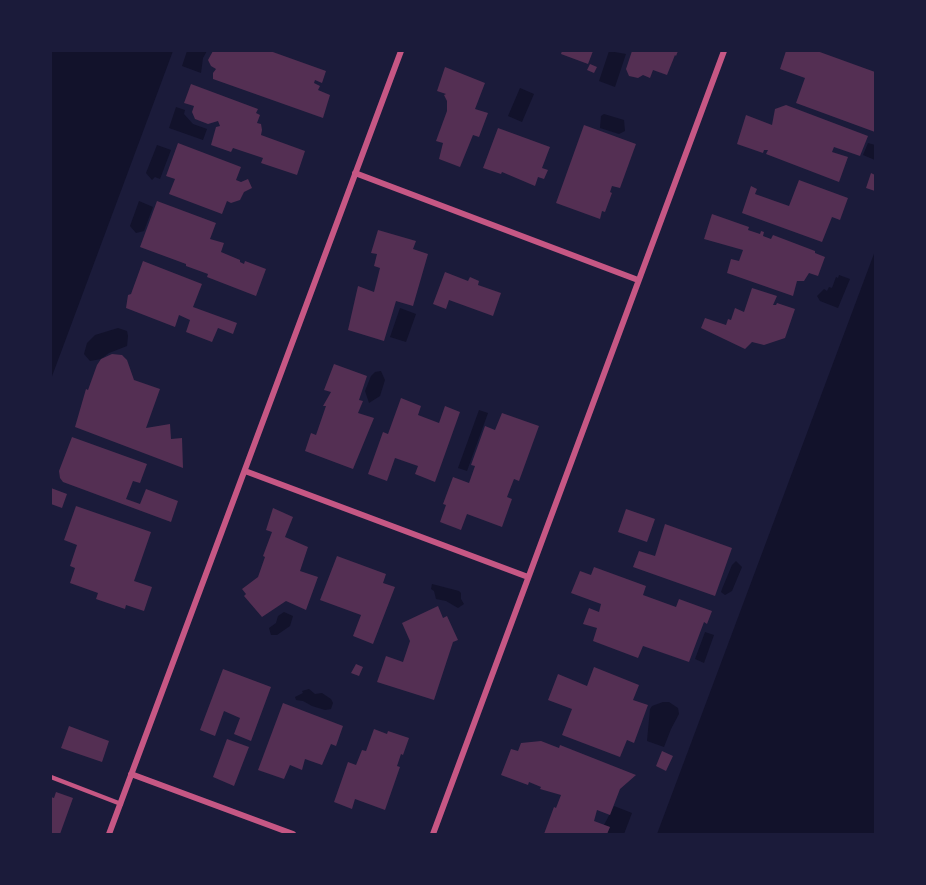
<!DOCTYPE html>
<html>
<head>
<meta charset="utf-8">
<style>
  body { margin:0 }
  #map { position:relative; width:926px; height:885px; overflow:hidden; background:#1b1b3a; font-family:Manrope,sans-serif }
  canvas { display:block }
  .frame { position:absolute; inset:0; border:52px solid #1b1b3a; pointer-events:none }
</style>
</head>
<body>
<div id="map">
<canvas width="926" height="885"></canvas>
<div class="frame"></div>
</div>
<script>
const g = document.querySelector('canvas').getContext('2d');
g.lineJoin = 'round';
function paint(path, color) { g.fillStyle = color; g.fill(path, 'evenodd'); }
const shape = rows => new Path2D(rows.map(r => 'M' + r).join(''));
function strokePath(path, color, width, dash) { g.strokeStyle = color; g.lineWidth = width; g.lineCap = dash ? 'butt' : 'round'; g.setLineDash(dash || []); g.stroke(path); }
paint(shape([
  [51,51,173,51,51,379],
  [187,51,207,51,203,58,201,73,182,66],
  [609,51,626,54,615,87,599,81],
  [520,88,534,94,522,122,508,116],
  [176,107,185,110,184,114,193,124,207,129,203,140,169,128],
  [604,114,624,120,625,131,619,134,600,128,601,116],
  [868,143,875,145,875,160,863,155],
  [157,145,171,150,160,179,155,177,152,180,146,173],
  [139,201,153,207,144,231,136,233,130,226],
  [875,251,875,834,657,834],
  [839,275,850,279,838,308,820,301,817,296,824,289,827,291,829,287,832,288,836,277,838,278],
  [400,308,416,314,406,342,390,337],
  [118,328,127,331,128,336,127,346,109,353,101,359,90,361,84,354,87,343,95,335],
  [381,371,385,380,380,396,369,403,365,391,371,376,375,372],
  [479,410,488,413,467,471,458,468],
  [736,561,742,567,732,591,725,595,721,592,722,589,732,565],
  [432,584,459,591,461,593,461,599,464,604,458,608,446,601,436,599,434,591,431,589],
  [284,612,293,616,290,626,277,635,271,635,269,628,276,623,278,616],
  [705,632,714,635,704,663,695,659],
  [309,689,315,694,322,693,331,699,333,703,331,709,325,710,312,706,303,701,296,700,295,697,303,693,302,691],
  [663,702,669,702,678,708,679,714,671,729,664,747,647,741,650,709,652,706],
  [614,806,632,813,624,834,607,834,610,827,604,825]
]), '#12122b');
paint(shape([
  [213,51,270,51,326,71,322,83,315,80,314,83,320,86,318,90,330,95,323,118,213,79,213,73,216,69,211,66,208,60],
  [562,51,593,51,588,64,561,54],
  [632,51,678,51,676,56,675,55,667,75,653,70,650,78,643,75,638,78,629,76,626,69],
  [786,51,817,51,875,72,875,132,796,103,805,78,780,69],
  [590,64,597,67,594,73,587,70],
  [445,67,485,83,475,109,488,113,479,137,473,135,460,167,439,159,443,143,436,141,447,111,447,101,444,95,446,94,437,91],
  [191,84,258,109,256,113,260,115,257,123,261,124,262,130,261,135,305,151,297,175,261,163,263,158,233,148,231,152,211,145,216,127,220,126,218,121,208,124,195,119,192,112,194,106,184,103],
  [786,105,868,136,860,156,834,147,832,152,848,157,839,182,766,154,768,150,764,150,763,153,737,144,746,115,772,125,775,109],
  [584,125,636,144,620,188,612,186,610,192,612,193,605,212,602,211,600,219,556,203],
  [498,128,550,147,542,168,548,170,544,179,538,177,535,186,502,172,501,174,483,168],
  [178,143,241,167,236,180,241,182,248,179,252,188,244,192,240,200,231,203,227,201,222,214,169,194,175,179,166,176],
  [871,173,875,175,875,191,866,188],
  [799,180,848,198,840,220,832,217,822,242,742,213,751,186,757,189,755,194,789,206],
  [157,201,216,223,210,239,224,243,221,252,240,260,240,262,244,264,245,261,266,269,256,296,207,277,208,274,186,266,186,264,140,247],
  [712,214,749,227,748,230,760,234,761,231,764,232,763,236,771,239,773,235,815,251,815,253,825,257,818,276,809,273,804,281,797,281,793,296,727,273,731,259,739,261,743,250,704,239],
  [378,230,416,241,413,249,428,254,413,306,396,301,384,341,348,330,358,286,374,292,380,268,374,266,377,254,371,253],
  [143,261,202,284,193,307,237,323,233,334,218,328,212,342,186,332,190,320,179,315,175,327,126,308,128,295,131,294],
  [445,272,468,281,470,277,479,281,478,285,501,293,493,316,449,300,446,309,433,304],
  [752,288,777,296,773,305,776,305,777,303,795,309,785,338,764,345,752,342,745,349,701,328,705,318,726,325,728,319,731,320,735,308,744,312],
  [112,354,122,355,127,360,134,380,160,389,146,428,170,424,171,439,182,438,183,468,75,427,86,389,88,390,97,365,101,359],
  [334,364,367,376,359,400,363,401,358,413,374,418,353,469,305,451,311,433,316,435,326,406,323,406,331,392,324,390],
  [401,398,421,406,418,415,439,423,445,406,460,412,435,482,415,474,418,466,395,458,387,481,368,474,383,432,388,434],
  [502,413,539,426,519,481,514,479,507,497,512,499,502,527,467,514,461,530,440,522,446,505,443,504,453,477,469,483,475,466,471,465,485,426,495,430],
  [72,437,147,464,140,483,133,481,126,499,140,504,146,489,178,501,171,522,63,482,60,478,59,471],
  [51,488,67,494,62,508,51,504],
  [76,506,151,532,134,581,152,587,144,611,126,605,125,609,96,599,98,593,70,583,75,568,70,566,77,545,64,540],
  [273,508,293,517,285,537,308,547,300,571,318,577,306,610,286,601,262,617,244,596,246,594,242,589,258,577,265,557,263,556,272,532,266,530],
  [626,509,655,519,647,542,618,532],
  [665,524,732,548,715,596,633,567,639,551,655,556],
  [337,556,386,574,383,583,395,587,373,644,353,636,361,615,320,600],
  [594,567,646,586,643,595,676,607,679,599,712,611,707,624,704,622,689,662,643,646,638,658,593,641,597,628,583,624,589,608,599,612,601,604,571,593,580,571,591,575],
  [438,606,443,618,447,616,458,640,453,642,434,700,377,682,386,656,403,662,410,641,402,623],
  [356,664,363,667,359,676,351,673],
  [594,667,639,685,633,700,648,705,634,743,627,740,620,757,562,735,572,709,548,700,558,674,587,686],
  [223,669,271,687,251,741,234,734,240,718,224,711,215,736,200,730],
  [283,703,343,726,336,746,331,744,322,765,305,759,302,770,290,765,284,779,258,770],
  [69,726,109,741,102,762,61,748],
  [374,729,387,734,388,731,409,738,403,755,401,754,397,766,400,767,385,810,355,799,352,809,334,802,348,762,356,765,362,750,366,751],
  [227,739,249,747,234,786,213,777],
  [541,741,559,748,560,745,636,775,620,789,610,815,597,810,594,821,610,827,607,834,544,834,554,807,556,808,561,795,540,789,541,787,529,782,528,785,501,775,511,749,518,751,521,743],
  [662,751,673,756,666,771,656,766],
  [56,792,73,798,60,834,51,834,51,797,54,798]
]), '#542f53');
strokePath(shape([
  [51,777,121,804]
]), '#c65784', 4.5);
strokePath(shape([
  [355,173,638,280],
  [245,471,528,577],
  [131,774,293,834],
  [109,834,401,51],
  [433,834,724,51]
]), '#c65784', 6);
</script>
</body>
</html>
